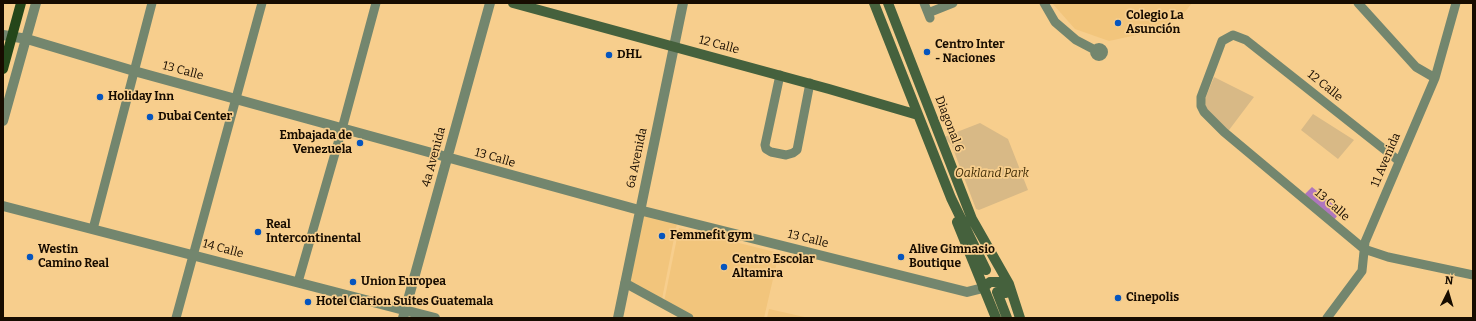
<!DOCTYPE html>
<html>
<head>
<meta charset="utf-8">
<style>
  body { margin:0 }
  #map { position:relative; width:1476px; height:321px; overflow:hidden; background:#f7ce8d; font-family:Bitter,serif }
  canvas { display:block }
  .frame { position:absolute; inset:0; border:4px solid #170c00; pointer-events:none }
  .north { position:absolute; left:1428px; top:273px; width:40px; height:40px; -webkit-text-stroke:3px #f7ce8d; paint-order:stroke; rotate:5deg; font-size:11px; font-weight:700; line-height:16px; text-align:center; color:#170c00 }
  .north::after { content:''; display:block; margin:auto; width:14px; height:18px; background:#170c00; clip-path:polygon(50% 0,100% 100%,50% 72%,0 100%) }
</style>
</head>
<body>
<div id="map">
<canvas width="1476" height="321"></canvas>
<div class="frame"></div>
<div class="north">N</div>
</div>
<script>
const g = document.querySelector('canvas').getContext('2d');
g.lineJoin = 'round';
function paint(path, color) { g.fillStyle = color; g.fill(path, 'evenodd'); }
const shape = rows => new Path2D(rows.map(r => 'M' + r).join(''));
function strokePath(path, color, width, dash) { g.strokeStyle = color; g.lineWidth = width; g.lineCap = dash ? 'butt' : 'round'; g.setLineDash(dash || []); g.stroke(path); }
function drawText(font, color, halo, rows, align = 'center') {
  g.font = font + ' Bitter,serif'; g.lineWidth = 3.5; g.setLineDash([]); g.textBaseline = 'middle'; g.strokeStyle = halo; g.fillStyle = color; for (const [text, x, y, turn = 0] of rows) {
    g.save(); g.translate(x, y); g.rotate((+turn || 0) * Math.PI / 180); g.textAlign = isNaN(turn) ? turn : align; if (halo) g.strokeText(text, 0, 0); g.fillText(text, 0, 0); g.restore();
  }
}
paint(shape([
  [1052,3,1192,3,1180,18,1141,34,1109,41,1075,29],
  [644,215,677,223,662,299,630,282],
  [679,228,779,253,764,318,695,318,664,302],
  [769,309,809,318,767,318]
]), '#f2c57c');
paint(shape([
  [1214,77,1254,97,1226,134,1206,112,1205,99],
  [1313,114,1354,140,1338,159,1301,130],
  [980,123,1008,139,1028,190,979,210,976,209,952,146,944,137]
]), '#d8b986');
paint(shape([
  [1312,187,1341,211,1334,220,1305,194]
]), '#af76be');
strokePath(shape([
  [924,3,930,18],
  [1044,3,1055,22,1076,40,1095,50],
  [1358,3,1416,67,1435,78],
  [928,13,953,3],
  '1094.5 52a4.5 4.5 0 1 1 9 0a4.5 4.5 0 1 1-9 0Z',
  [780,75,765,145,766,149,771,152,786,155,793,153,797,150,810,83],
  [1399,161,1246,40,1233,35,1222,41,1201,97,1201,106,1204,112,1224,132,1364,249,1388,257,1473,275],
  [93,229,152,3],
  [298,282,342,129,376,3],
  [625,283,689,318],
  [176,318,262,3],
  [1327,318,1362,271,1365,242,1435,78,1456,3]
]), '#73866e', 9);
strokePath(shape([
  [3,35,27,39,134,71,639,210,967,292,983,288],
  [3,121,36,3],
  [3,206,435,318],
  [403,318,490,3],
  [618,318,683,3]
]), '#73866e', 10);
strokePath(shape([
  [513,3,829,89,918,115],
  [874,3,951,198,986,270],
  [888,3,972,219,1009,284,1020,318],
  [957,222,996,318],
  [983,288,990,282,999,282,1002,284,1006,293],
  [997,292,1007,318]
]), '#45613d', 10);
strokePath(shape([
  [3,69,21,3]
]), '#24461a', 10);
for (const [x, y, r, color] of [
  [1118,23,4,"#0655be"],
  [927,52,4,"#0655be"],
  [609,55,4,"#0655be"],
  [100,97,4,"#0655be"],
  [150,117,4,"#0655be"],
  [360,143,4,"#0655be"],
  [258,232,4,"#0655be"],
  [662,236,4,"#0655be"],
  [30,257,4,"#0655be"],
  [901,257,4,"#0655be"],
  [724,267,4,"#0655be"],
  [353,282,4,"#0655be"],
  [1118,298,4,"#0655be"],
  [308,302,4,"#0655be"]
]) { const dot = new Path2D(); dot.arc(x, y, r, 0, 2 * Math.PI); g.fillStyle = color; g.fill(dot); strokePath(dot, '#f7ce8d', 1.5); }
drawText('bold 12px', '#170c00', '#f7ce8d', [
  ["Colegio La",1126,16],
  ["Asunción",1126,30],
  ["Centro Inter",935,45],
  ["- Naciones",935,59],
  ["DHL",617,55],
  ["Holiday Inn",108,97],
  ["Dubai Center",158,117],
  ["Embajada de",352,136,"right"],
  ["Venezuela",352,150,"right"],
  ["Real",266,225],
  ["Intercontinental",266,239],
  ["Femmefit gym",670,236],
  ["Westin",38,250],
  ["Camino Real",38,264],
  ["Alive Gimnasio",909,250],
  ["Boutique",909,264],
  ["Centro Escolar",732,260],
  ["Altamira",732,274],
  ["Union Europea",361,282],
  ["Cinepolis",1126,298],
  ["Hotel Clarion Suites Guatemala",316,302]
], 'left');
drawText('12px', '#170c00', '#f7ce8d', [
  ["12 Calle",719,45,15],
  ["13 Calle",183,71,15],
  ["12 Calle",1325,86,39],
  ["Diagonal 6",949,124,69],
  ["4a Avenida",434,157,-75],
  ["13 Calle",495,158,16],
  ["6a Avenida",637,158,-78],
  ["11 Avenida",1386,160,-67],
  ["13 Calle",1332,205,41],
  ["13 Calle",808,239,14],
  ["14 Calle",223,249,15]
]);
drawText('italic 12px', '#442f08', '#f7ce8d', [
  ["Oakland Park",992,174]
]);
</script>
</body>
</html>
